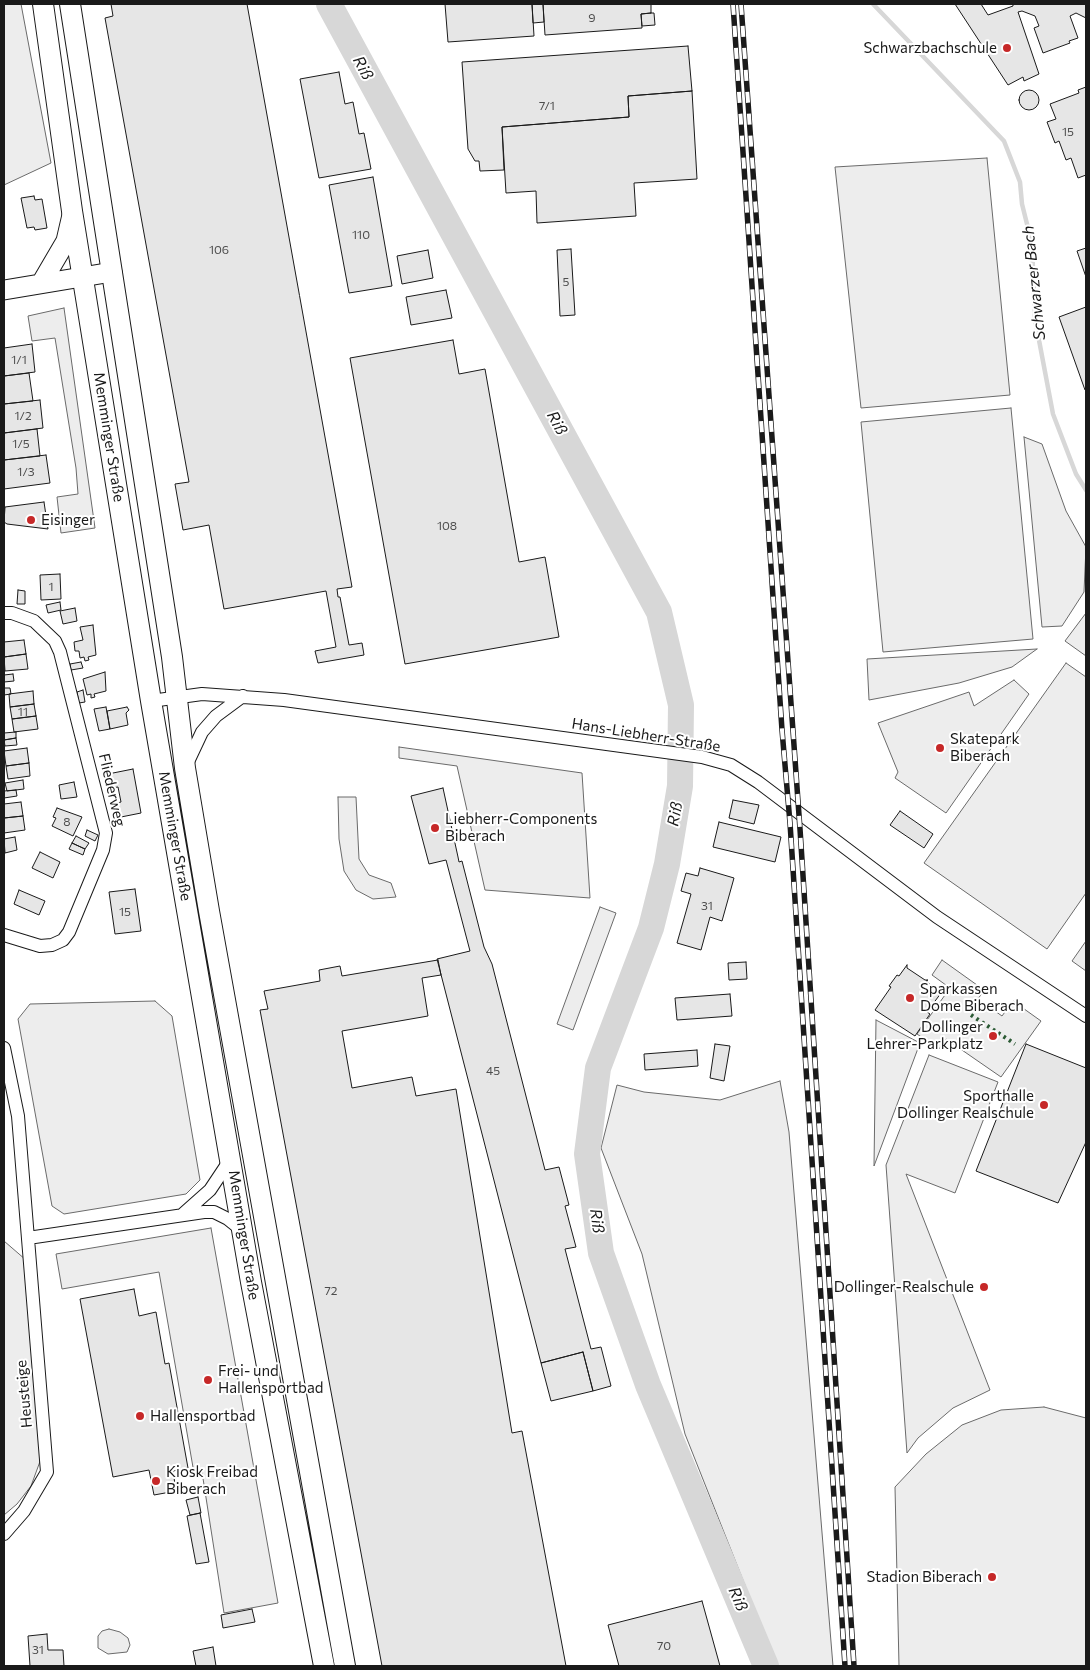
<!DOCTYPE html>
<html>
<head>
<meta charset="utf-8">
<style>
  body { margin:0 }
  #map { position:relative; width:1090px; height:1670px; overflow:hidden; background:#fff; font-family:Commissioner,sans-serif }
  canvas { display:block }
  .frame { position:absolute; inset:0; border:5px solid #1a1a1a; pointer-events:none }
</style>
</head>
<body>
<div id="map">
<canvas width="1090" height="1670"></canvas>
<div class="frame"></div>
</div>
<script>
const g = document.querySelector('canvas').getContext('2d');
g.lineJoin = 'round';
function paint(path, color) { g.fillStyle = color; g.fill(path, 'evenodd'); }
const shape = rows => new Path2D(rows.map(r => 'M' + r).join(''));
function strokePath(path, color, width, dash) { g.strokeStyle = color; g.lineWidth = width; g.lineCap = dash ? 'butt' : 'round'; g.setLineDash(dash || []); g.stroke(path); }
function drawText(font, color, halo, rows, align = 'center') {
  g.font = font + ' Commissioner,sans-serif'; g.lineWidth = 4; g.setLineDash([]); g.textBaseline = 'middle'; g.strokeStyle = halo; g.fillStyle = color; for (const [text, x, y, turn = 0] of rows) {
    g.save(); g.translate(x, y); g.rotate((+turn || 0) * Math.PI / 180); g.textAlign = isNaN(turn) ? turn : align; if (halo) g.strokeText(text, 0, 0); g.fillText(text, 0, 0); g.restore();
  }
}
const built = shape([
  [4,4,21,4,51,163,4,185,4,4],
  [987,158,1010,395,861,408,835,167,987,158],
  [64,308,95,528,61,533,57,497,78,494,76,468,55,338,32,341,28,316,64,308],
  [1011,408,1033,639,883,652,861,422,1011,408],
  [1024,437,1042,444,1066,511,1086,547,1084,592,1062,626,1042,627,1024,437],
  [1086,613,1086,656,1065,641,1086,613],
  [1037,649,1012,667,959,683,869,700,867,659,1037,649],
  [1066,663,1086,677,1086,893,1047,949,924,863,1066,663],
  [1014,680,1029,694,946,813,895,778,898,772,878,723,969,692,974,706,1014,680],
  [399,747,582,773,590,898,485,890,457,766,399,758,399,747],
  [338,797,356,797,359,859,369,875,391,883,396,897,373,899,356,890,344,871,339,839,338,797],
  [600,907,616,913,573,1030,557,1024,600,907],
  [1086,941,1086,971,1072,961,1086,941],
  [942,960,984,990,978,999,1002,1016,1013,1001,1041,1021,1001,1077,946,1039,939,1049,917,1034,950,988,932,975,942,960],
  [155,1001,172,1016,200,1180,186,1194,64,1214,52,1206,18,1019,30,1004,155,1001],
  [876,1020,920,1043,874,1166,876,1020],
  [929,1055,998,1082,955,1193,906,1174,990,1390,953,1408,918,1438,907,1453,886,1165,929,1055],
  [780,1081,789,1132,833,1666,777,1666,685,1434,642,1254,601,1148,617,1085,644,1092,720,1100,780,1081],
  [211,1228,278,1603,224,1613,202,1472,194,1473,159,1272,62,1289,56,1254,211,1228],
  [4,1241,26,1260,42,1456,31,1486,17,1504,4,1515,4,1241],
  [1044,1407,1086,1418,1086,1666,899,1666,895,1487,926,1454,962,1425,1001,1410,1044,1407],
  [109,1629,120,1632,128,1638,130,1645,127,1652,108,1654,98,1648,98,1636,102,1631,109,1629]
]);
paint(built, '#ededed');
strokePath(built, '#6a6a6a', 1);
strokePath(shape([
  [873,4,1004,141,1020,182,1022,204,1032,244,1035,319,1053,414,1076,474,1086,490]
]), '#d7d7d7', 4.5);
strokePath(shape([
  [329,4,659,612,681,705,680,786,667,864,651,928,598,1068,587,1154,601,1253,648,1385,766,1666]
]), '#d7d7d7', 26);
const building = shape([
  [111,4,247,4,352,587,337,589,338,597,340,597,349,645,362,643,364,655,318,663,315,651,336,647,326,591,224,609,209,525,183,530,175,484,189,482,105,18,113,16,111,4],
  [445,4,532,4,534,36,448,42,445,4],
  [532,4,543,4,544,22,533,23,532,4],
  [543,4,651,4,651,13,641,14,642,28,545,35,543,4],
  [955,4,981,4,988,15,1013,6,1013,4,1086,4,1086,18,1076,13,1070,16,1078,38,1069,41,1070,43,1043,53,1034,28,1039,26,1035,16,1022,11,1018,12,1039,74,1024,81,1023,77,1008,85,955,4],
  [651,13,654,13,655,25,642,26,641,14,651,13],
  [688,46,692,91,628,96,629,117,502,127,504,170,480,171,479,161,475,161,468,149,462,62,688,46],
  [339,72,345,104,353,102,359,134,364,133,371,169,319,178,300,79,339,72],
  [1086,87,1086,175,1078,178,1071,158,1066,160,1059,141,1055,143,1047,122,1056,119,1050,104,1079,93,1078,90,1086,87],
  '1019 100a10 10 0 1 1 20 0a10 10 0 1 1-20 0Z',
  [692,91,697,179,634,183,636,216,537,223,536,191,506,193,502,127,629,117,628,96,692,91],
  [373,177,392,286,349,293,329,185,373,177],
  [34,196,35,200,42,199,47,228,35,230,34,227,27,228,21,198,34,196],
  [1086,248,1086,277,1077,251,1086,248],
  [571,249,575,315,560,316,557,250,571,249],
  [428,250,433,278,402,284,397,256,428,250],
  [446,290,452,318,411,325,406,297,446,290],
  [1086,307,1086,390,1085,390,1059,317,1086,307],
  [453,340,459,374,485,369,519,562,545,557,559,637,405,664,350,358,453,340],
  [32,344,35,372,4,376,4,348,32,344],
  [29,373,33,401,4,404,4,376,29,373],
  [40,400,43,428,4,433,4,404,40,400],
  [37,429,40,456,4,460,4,433,37,429],
  [46,455,50,483,4,489,4,460,46,455],
  [44,502,48,529,7,524,4,522,5,507,44,502],
  [60,574,61,599,41,600,40,575,60,574],
  [18,590,25,591,25,604,17,604,18,590],
  [60,602,61,610,48,613,46,605,60,602],
  [75,608,77,621,63,624,60,611,75,608],
  [93,625,96,655,88,657,89,660,85,661,84,657,80,658,79,651,75,651,74,642,83,640,80,627,93,625],
  [24,640,26,654,4,657,4,642,24,640],
  [26,654,28,669,5,671,4,657,26,654],
  [81,662,83,668,71,670,70,664,81,662],
  [105,672,106,691,94,694,95,697,91,698,91,694,87,695,83,679,105,672],
  [13,674,14,681,4,682,4,675,13,674],
  [4,688,10,688,11,694,4,695,4,688],
  [83,690,85,702,79,703,77,692,83,690],
  [33,691,34,704,10,707,9,694,33,691],
  [34,704,36,716,12,719,10,707,34,704],
  [106,707,110,729,99,731,94,709,106,707],
  [127,707,129,710,126,713,128,725,110,729,107,711,127,707],
  [36,716,38,729,14,732,12,719,36,716],
  [16,732,16,738,4,740,4,733,16,732],
  [16,738,17,745,5,746,4,740,16,738],
  [27,748,29,763,6,766,4,751,27,748],
  [29,763,30,776,8,779,6,766,29,763],
  [133,769,141,813,116,818,113,804,121,802,118,787,110,788,108,774,133,769],
  [23,780,24,789,7,791,5,783,23,780],
  [74,782,77,797,61,799,59,785,74,782],
  [443,788,458,857,459,862,462,861,484,947,492,964,545,1170,559,1167,569,1205,565,1206,576,1247,565,1249,591,1349,601,1347,611,1386,593,1391,583,1352,541,1363,437,959,470,951,446,860,429,864,411,796,443,788],
  [16,790,17,796,4,798,4,791,16,790],
  [733,800,759,805,754,824,729,818,733,800],
  [21,802,23,816,4,818,4,804,21,802],
  [57,808,82,817,73,836,52,826,56,818,53,817,57,808],
  [900,811,933,834,924,848,890,825,900,811],
  [23,816,25,830,4,833,4,818,23,816],
  [719,822,781,837,775,862,713,847,719,822],
  [87,830,98,835,95,841,85,836,87,830],
  [76,836,89,843,85,849,72,843,76,836],
  [15,837,17,850,5,853,4,839,15,837],
  [72,843,85,849,83,855,69,849,72,843],
  [40,852,60,862,53,878,32,868,40,852],
  [700,868,734,878,722,921,710,917,701,950,677,943,691,894,681,891,686,873,698,876,700,868],
  [135,889,141,931,115,934,109,892,135,889],
  [19,890,45,901,39,915,14,904,19,890],
  [438,960,441,975,422,978,428,1016,342,1031,352,1088,412,1077,416,1096,456,1089,512,1433,522,1431,566,1666,382,1666,260,1010,268,1009,264,991,320,981,319,970,340,966,342,976,438,960],
  [746,962,747,979,729,980,728,963,746,962],
  [907,965,907,968,925,980,928,980,926,981,941,993,927,1012,930,1014,915,1036,875,1010,891,987,889,986,897,975,899,976,907,965],
  [730,994,732,1016,677,1020,675,998,730,994],
  [715,1044,730,1046,724,1081,710,1078,715,1044],
  [1026,1044,1086,1068,1086,1142,1058,1203,976,1171,1026,1044],
  [697,1050,698,1066,645,1070,644,1054,697,1050],
  [134,1289,139,1316,156,1312,165,1364,169,1363,188,1468,173,1471,176,1491,154,1495,149,1470,113,1477,80,1299,134,1289],
  [583,1352,593,1391,551,1401,541,1363,583,1352],
  [198,1497,201,1513,190,1515,186,1500,198,1497],
  [200,1513,209,1562,196,1564,187,1516,200,1513],
  [702,1601,720,1666,619,1666,608,1625,702,1601],
  [252,1609,255,1622,223,1628,221,1615,252,1609],
  [47,1634,48,1650,63,1650,64,1666,30,1666,28,1636,47,1634],
  [213,1647,216,1666,196,1666,193,1651,213,1647]
]);
paint(building, '#e6e6e6');
strokePath(building, '#1a1a1a', 1);
const street = shape([
  [4,613,12,613,34,621,55,641,60,652,106,833,103,850,69,932,63,940,52,945,40,946,4,935],
  [151,701,202,694,284,700,702,757,731,765,758,782,937,917,1086,1016],
  [186,766,202,732,216,716,243,696],
  [4,1048,18,1116,47,1472,24,1511,4,1534],
  [183,1214,210,1190,230,1160],
  [28,1238,204,1212,214,1212,228,1219,243,1231]
]);
const secondary = shape([
  [42,282,66,241,72,215],
  [4,290,112,272]
]);
const primary = shape([
  [43,4,72,211,151,701,251,1282,324,1666],
  [70,4,172,657,185,768,209,911,345,1666]
]);
strokePath(street, '#1a1a1a', 14);
strokePath(secondary, '#1a1a1a', 21);
strokePath(primary, '#1a1a1a', 22);
strokePath(street, '#fff', 12);
strokePath(secondary, '#fff', 19);
strokePath(primary, '#fff', 20);
const rail = shape([
  [733,4,782,730,790,823,845,1666],
  [741,4,800,829,854,1666]
]);
strokePath(rail, '#1a1a1a', 5.5);
strokePath(rail, '#fff', 4, [11]);
strokePath(shape([
  [971,1015,1015,1044]
]), '#2b5a34', 4, [2.5, 4]);
for (const [x, y, r, color] of [
  [1007,48,5,"#c62828"],
  [31,520,5,"#c62828"],
  [940,748,5,"#c62828"],
  [435,828,5,"#c62828"],
  [910,998,5,"#c62828"],
  [993,1036,5,"#c62828"],
  [1044,1105,5,"#c62828"],
  [984,1287,5,"#c62828"],
  [208,1380,5,"#c62828"],
  [140,1416,5,"#c62828"],
  [156,1481,5,"#c62828"],
  [992,1577,5,"#c62828"]
]) { const dot = new Path2D(); dot.arc(x, y, r, 0, 2 * Math.PI); g.fillStyle = color; g.fill(dot); strokePath(dot, '#fff', 2); }
drawText('12px', '#4d4d4d', null, [
  ["9",592,18],
  ["7/1",547,106],
  ["15",1068,132],
  ["110",361,235],
  ["106",219,250],
  ["5",566,282],
  ["1/1",19,360],
  ["1/2",23,416],
  ["1/5",21,444],
  ["1/3",26,472],
  ["108",447,526],
  ["1",51,587],
  ["11",23,712],
  ["8",67,822],
  ["31",707,906],
  ["15",125,912],
  ["45",493,1071],
  ["72",331,1291],
  ["70",664,1646],
  ["31",38,1650]
]);
drawText('15px', '#1a1a1a', '#fff', [
  ["Schwarzbachschule",997,48,"right"],
  ["Eisinger",41,520],
  ["Skatepark",950,739],
  ["Biberach",950,756],
  ["Liebherr-Components",445,819],
  ["Biberach",445,836],
  ["Sparkassen",920,989],
  ["Dome Biberach",920,1006],
  ["Dollinger",983,1027,"right"],
  ["Lehrer-Parkplatz",983,1044,"right"],
  ["Sporthalle",1034,1096,"right"],
  ["Dollinger Realschule",1034,1113,"right"],
  ["Dollinger-Realschule",974,1287,"right"],
  ["Frei- und",218,1371],
  ["Hallensportbad",218,1388],
  ["Hallensportbad",150,1416],
  ["Kiosk Freibad",166,1472],
  ["Biberach",166,1489],
  ["Stadion Biberach",982,1577,"right"]
], 'left');
drawText('15px', '#1a1a1a', '#fff', [
  ["Memminger Straße",109,437,81],
  ["Hans-Liebherr-Straße",646,735,9],
  ["Fliederweg",112,790,77],
  ["Memminger Straße",175,836,80],
  ["Memminger Straße",244,1235,81],
  ["Heusteige",24,1394,-95]
]);
drawText('italic 16px', '#1a1a1a', '#fff', [
  ["Riß",363,68,61],
  ["Schwarzer Bach",1034,283,-96],
  ["Riß",557,423,61],
  ["Riß",675,814,-80],
  ["Riß",597,1221,82],
  ["Riß",738,1599,67]
]);
</script>
</body>
</html>
